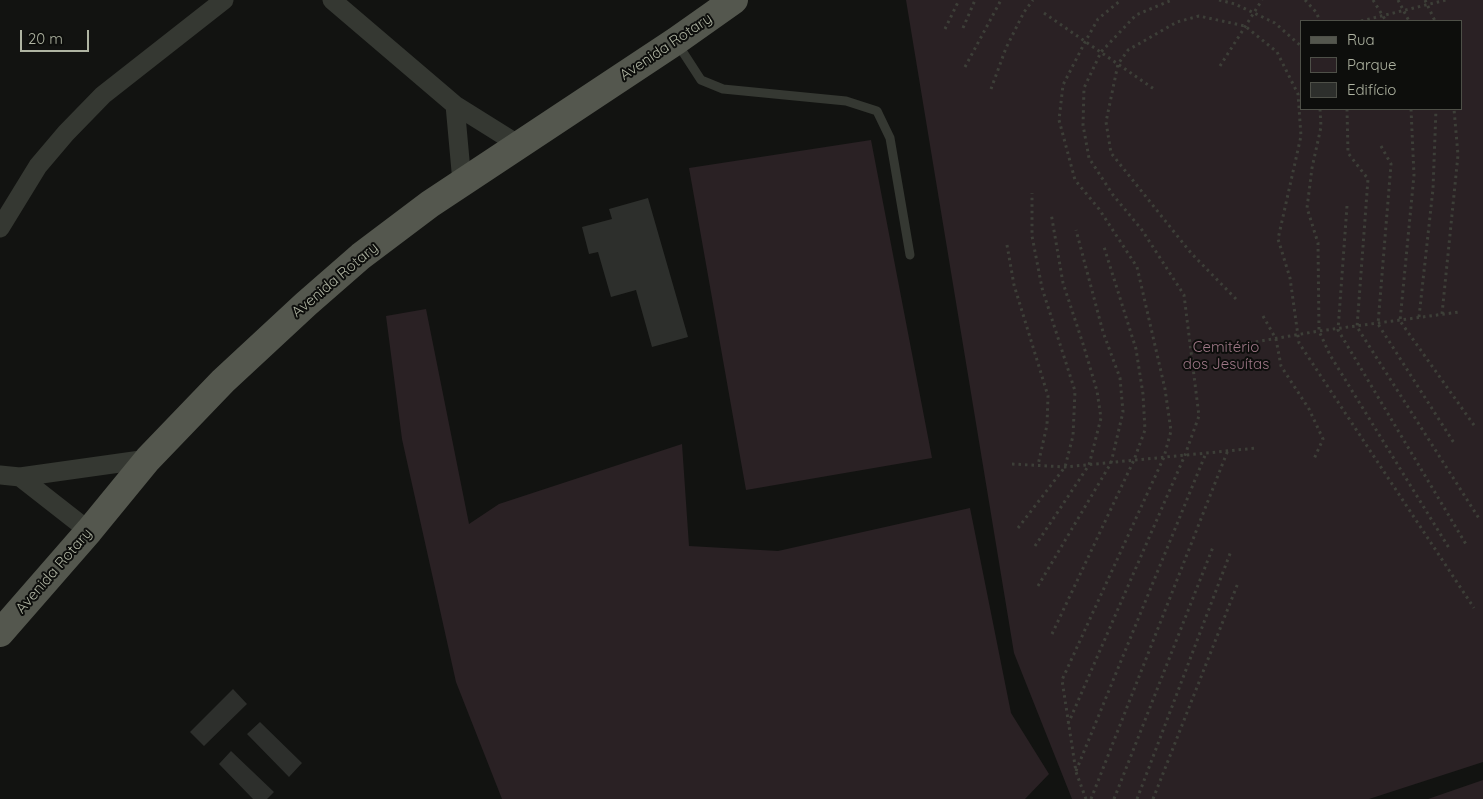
<!DOCTYPE html>
<html>
<head>
<meta charset="utf-8">
<style>
  body { margin:0 }
  #map { position:relative; width:1483px; height:799px; overflow:hidden; background:#121311; font-family:Quicksand,sans-serif }
  canvas { display:block }
  .legend { position:absolute; left:1300px; top:20px; width:162px; height:90px; box-sizing:border-box; background:#0d0e0c; border:1px solid #4e5048; margin:0; padding:6px 9px; list-style:none; font-size:15px; color:#afb4a2 }
  .legend li { display:flex; align-items:center; gap:10px; height:25px }
  .legend b { width:25px; border:1px solid #4e5048 }
  .scale { position:absolute; left:20px; top:30px; width:69px; height:22px; box-sizing:border-box; border:2px solid #afb4a2; border-top:0; padding-left:6px; font-size:15px; line-height:18px; white-space:nowrap; color:#afb4a2; -webkit-text-stroke:4px #0d0e0c; paint-order:stroke }
</style>
</head>
<body>
<div id="map">
<canvas width="1483" height="799"></canvas>
<ul class="legend">
<li><b style="height:6px;background:#54574e"></b>Rua</li>
<li><b style="height:14px;background:#2a2124"></b>Parque</li>
<li><b style="height:14px;background:#2d2f2c"></b>Edifício</li>
</ul>
<div class="scale">20 m</div>
</div>
<script>
const g = document.querySelector('canvas').getContext('2d');
g.lineJoin = 'round';
function paint(path, color) { g.fillStyle = color; g.fill(path, 'evenodd'); }
const shape = rows => new Path2D(rows.map(r => 'M' + r).join(''));
function strokePath(path, color, width, dash) { g.strokeStyle = color; g.lineWidth = width; g.lineCap = dash ? 'butt' : 'round'; g.setLineDash(dash || []); g.stroke(path); }
function drawText(font, color, halo, rows, align = 'center') {
  g.font = font + ' Quicksand,sans-serif'; g.lineWidth = 4; g.setLineDash([]); g.textBaseline = 'middle'; g.strokeStyle = halo; g.fillStyle = color; for (const [text, x, y, turn = 0] of rows) {
    g.save(); g.translate(x, y); g.rotate((+turn || 0) * Math.PI / 180); g.textAlign = isNaN(turn) ? turn : align; if (halo) g.strokeText(text, 0, 0); g.fillText(text, 0, 0); g.restore();
  }
}
paint(shape([
  [906,0,1483,0,1483,762,1369,799,1072,799,1014,653],
  [1302,21,1462,21,1462,109,1302,109],
  [871,140,932,458,746,490,689,168],
  [426,309,469,524,499,504,682,444,689,546,778,551,970,508,1011,713,1049,774,1025,799,502,799,456,682,402,439,386,316],
  [1483,780,1483,799,1428,799]
]), '#2a2124');
paint(shape([
  [648,198,688,337,652,347,636,290,611,297,598,252,589,254,582,227,612,219,609,209],
  [233,689,247,704,204,746,190,732],
  [260,722,302,763,289,777,247,734],
  [231,751,274,792,267,799,253,799,219,764]
]), '#2d2f2c');
strokePath(shape([
  [1219,0,1235,4,1275,23,1302,47],
  [1305,0,1316,12,1320,21],
  [1373,0,1386,21],
  [1398,0,1409,21],
  [1425,0,1435,21],
  [1044,13,1154,89],
  [1361,21,1446,0],
  [963,28,975,0],
  [945,29,959,0],
  [1220,66,1262,0],
  [965,67,1001,0],
  [991,89,1006,48,1024,12,1033,0],
  [1320,109,1321,127,1312,168,1307,208,1318,243,1319,331,1330,355,1449,548],
  [1347,109,1348,153,1368,179,1357,327,1480,520],
  [1411,109,1414,175,1400,321,1476,428],
  [1381,146,1391,164,1378,324,1454,443],
  [1347,206,1338,330,1467,546],
  [1007,245,1014,285,1048,396,1047,425,1038,465],
  [1236,299,1191,253,1111,153,1106,122,1118,64,1128,50,1177,22,1199,16,1245,26,1277,52,1298,94,1301,136,1278,239,1290,278,1299,343,1474,608],
  [1442,314,1458,155,1454,109],
  [1263,316,1276,339,1281,366,1309,409,1323,439,1314,459],
  [1419,317,1433,189,1436,109],
  [1243,344,1319,331,1459,312],
  [1012,464,1065,467,1257,448],
  [1018,528,1065,467,1073,436,1075,391,1042,288,1032,236,1032,193],
  [1035,546,1089,465,1101,418,1097,391,1084,347,1063,283,1051,213],
  [1038,586,1111,463,1123,412,1120,378,1103,332,1076,230],
  [1052,634,1134,460,1145,430,1143,394,1136,349,1104,247],
  [1068,724,1185,455,1199,416,1184,295,1142,230,1113,195,1089,158,1083,125,1084,88,1101,52,1136,15,1172,0],
  [1076,771,1206,453],
  [1086,799,1076,772,1062,680,1164,457,1171,431,1165,389,1137,267,1099,209,1075,180,1059,120,1063,85,1085,42,1098,19,1121,0],
  [1091,799,1228,450],
  [1114,799,1213,547],
  [1137,799,1231,551],
  [1153,799,1238,583]
]), '#3d3f38', 3, [2.5, 4]);
strokePath(shape([
  [677,43,701,80,723,89,846,101,877,111,890,138,910,255]
]), '#353832', 9);
strokePath(shape([
  [332,0,455,105,519,145],
  [455,105,462,182],
  [0,228,38,166,66,133,103,95,224,0],
  [0,475,20,477,148,459],
  [20,477,89,531]
]), '#353832', 19);
strokePath(shape([
  [0,633,89,531,148,459,223,381,306,304,361,256,430,204,676,41,734,0]
]), '#54574e', 28);
drawText('15px', '#afb4a2', '#0d0e0c', [
  ["Avenida Rotary",666,47,-34],
  ["Avenida Rotary",335,280,-40],
  ["Avenida Rotary",54,571,-49]
]);
drawText('15px', '#9f7887', '#0d0e0c', [
  ["Cemitério",1226,347],
  ["dos Jesuítas",1226,364]
]);
</script>
</body>
</html>
